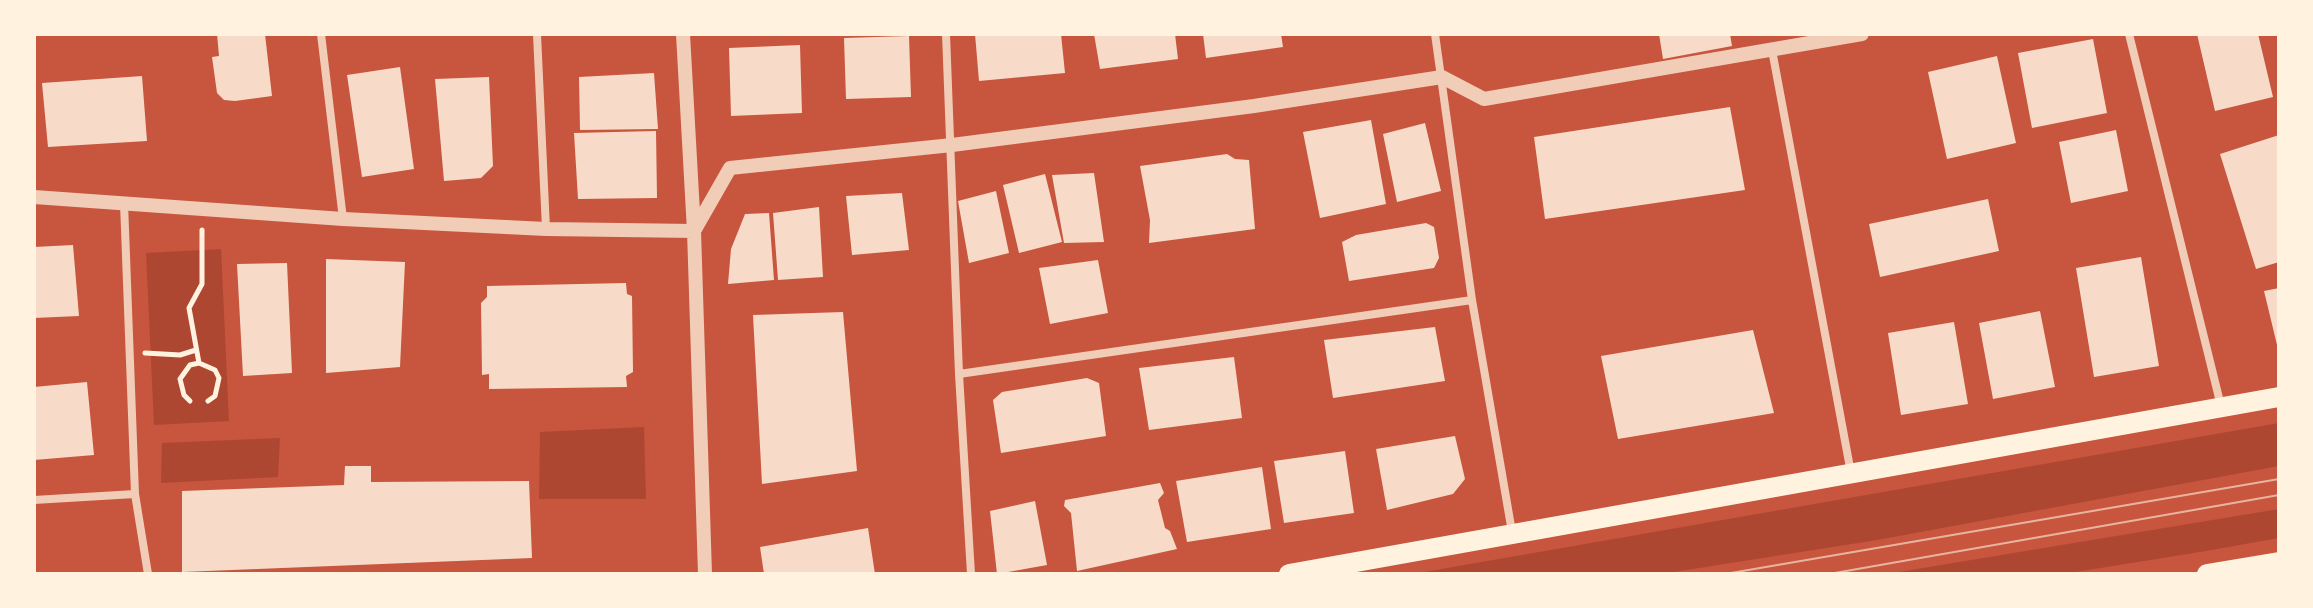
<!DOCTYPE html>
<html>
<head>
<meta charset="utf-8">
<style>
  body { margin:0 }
  #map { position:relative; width:2313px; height:608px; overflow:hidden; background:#c8553d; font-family:"Source Sans 3",sans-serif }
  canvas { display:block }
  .frame { position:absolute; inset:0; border:36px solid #fff3e0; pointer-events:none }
</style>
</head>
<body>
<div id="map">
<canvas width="2313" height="608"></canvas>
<div class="frame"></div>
</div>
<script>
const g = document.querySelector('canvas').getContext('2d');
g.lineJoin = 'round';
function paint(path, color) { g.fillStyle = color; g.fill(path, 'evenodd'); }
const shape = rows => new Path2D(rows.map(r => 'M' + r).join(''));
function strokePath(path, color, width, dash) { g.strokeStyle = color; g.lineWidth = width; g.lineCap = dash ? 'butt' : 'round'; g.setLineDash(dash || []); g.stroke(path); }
paint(shape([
  [221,249,229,421,154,425,146,253],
  [2279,423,2279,466,1877,540,1661,574,1413,574],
  [644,427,646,499,539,499,540,432],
  [280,438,278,477,161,483,162,443],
  [2279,509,2279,538,2206,551,2063,574,1887,574]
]), '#ae4732');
paint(shape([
  [217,34,265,34,272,96,235,101,224,100,217,93,212,57,219,56],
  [975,34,1061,34,1065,73,979,81],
  [1094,34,1175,34,1178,59,1100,69],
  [1203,34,1281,34,1283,47,1206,58],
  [1659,34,1730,34,1732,46,1663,59],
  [2197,34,2258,34,2273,97,2215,111],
  [909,36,911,97,846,99,844,38],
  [2093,39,2107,113,2032,128,2018,53],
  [800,45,802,113,731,116,729,48],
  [1997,56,2016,143,1947,159,1928,72],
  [400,67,414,169,362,177,347,75],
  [654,73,658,129,580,130,579,77],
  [142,76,147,141,48,147,42,83],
  [489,77,493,166,481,178,444,181,435,79],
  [1730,107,1745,190,1545,219,1534,137],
  [1371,120,1386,204,1320,218,1303,132],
  [1425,123,1441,191,1397,202,1383,134],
  [2116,130,2128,191,2071,203,2059,142],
  [656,131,657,198,578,199,574,133],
  [2279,135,2279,262,2256,269,2220,154],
  [1227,154,1235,159,1249,160,1255,229,1149,243,1150,220,1140,166],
  [1094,173,1104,242,1064,243,1052,175],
  [1045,174,1062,242,1019,253,1003,185],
  [996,191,1009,253,969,263,958,201],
  [902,193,909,250,852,255,846,196],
  [1988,199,1999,251,1880,277,1869,224],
  [819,207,823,277,778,280,773,213],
  [769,213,774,280,728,284,731,249,745,214],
  [1426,223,1434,227,1439,258,1434,268,1349,281,1342,242,1356,235],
  [73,245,79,316,34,318,34,247],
  [2141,257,2159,366,2094,377,2076,268],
  [326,259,405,262,400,367,326,373],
  [1098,260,1108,313,1050,324,1039,268],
  [287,263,292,373,243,376,237,264],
  [626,283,627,294,632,296,633,372,626,376,627,387,489,389,489,374,482,375,481,303,487,297,487,286],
  [2279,288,2279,349,2278,349,2264,291],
  [2040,311,2055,387,1993,399,1979,323],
  [843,312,857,471,762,484,753,315],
  [1954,322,1968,404,1901,415,1888,333],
  [1435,327,1445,381,1333,398,1324,340],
  [1753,330,1774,413,1618,439,1601,356],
  [1234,357,1242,418,1149,430,1139,368],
  [1087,378,1099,383,1106,436,1001,453,993,400,1002,392],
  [87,382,94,455,34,460,34,387],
  [1455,436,1465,479,1453,494,1387,510,1376,449],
  [1345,451,1354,513,1284,523,1274,461],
  [345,466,371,466,371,482,529,481,532,558,182,572,182,491,344,485],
  [1262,467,1271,529,1187,542,1176,481],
  [1160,483,1164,493,1158,500,1165,528,1170,531,1177,549,1077,571,1071,513,1064,506,1065,500],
  [1035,501,1047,565,997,574,990,511],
  [868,528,875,574,764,574,760,547]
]), '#f7dbc8');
strokePath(shape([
  [145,353,180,355,196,350],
  [199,363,189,308,202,284,202,230],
  [190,401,184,395,180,379,190,365,199,363,215,370,219,378,215,396,208,401]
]), '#fff3e0', 5);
strokePath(shape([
  [321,34,343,219],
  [537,34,546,229],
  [946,34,959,374,971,574],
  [1435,34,1472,300,1512,532],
  [2129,34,2221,406],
  [1772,50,1851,473],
  [124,203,135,494,148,574],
  [959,374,1472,300],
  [34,500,135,494]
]), '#f1ccb7', 8);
strokePath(shape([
  [683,34,694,231,705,574],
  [34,197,343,219,546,229,694,231,730,168,952,145,1254,106,1442,77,1484,99,1862,34]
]), '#f1ccb7', 14);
strokePath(shape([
  [1289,574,2279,397],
  [2207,574,2279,562]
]), '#fff3e0', 20);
strokePath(shape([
  [1725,574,2279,479],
  [1829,574,2279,495]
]), '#e9b49f', 2);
</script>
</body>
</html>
